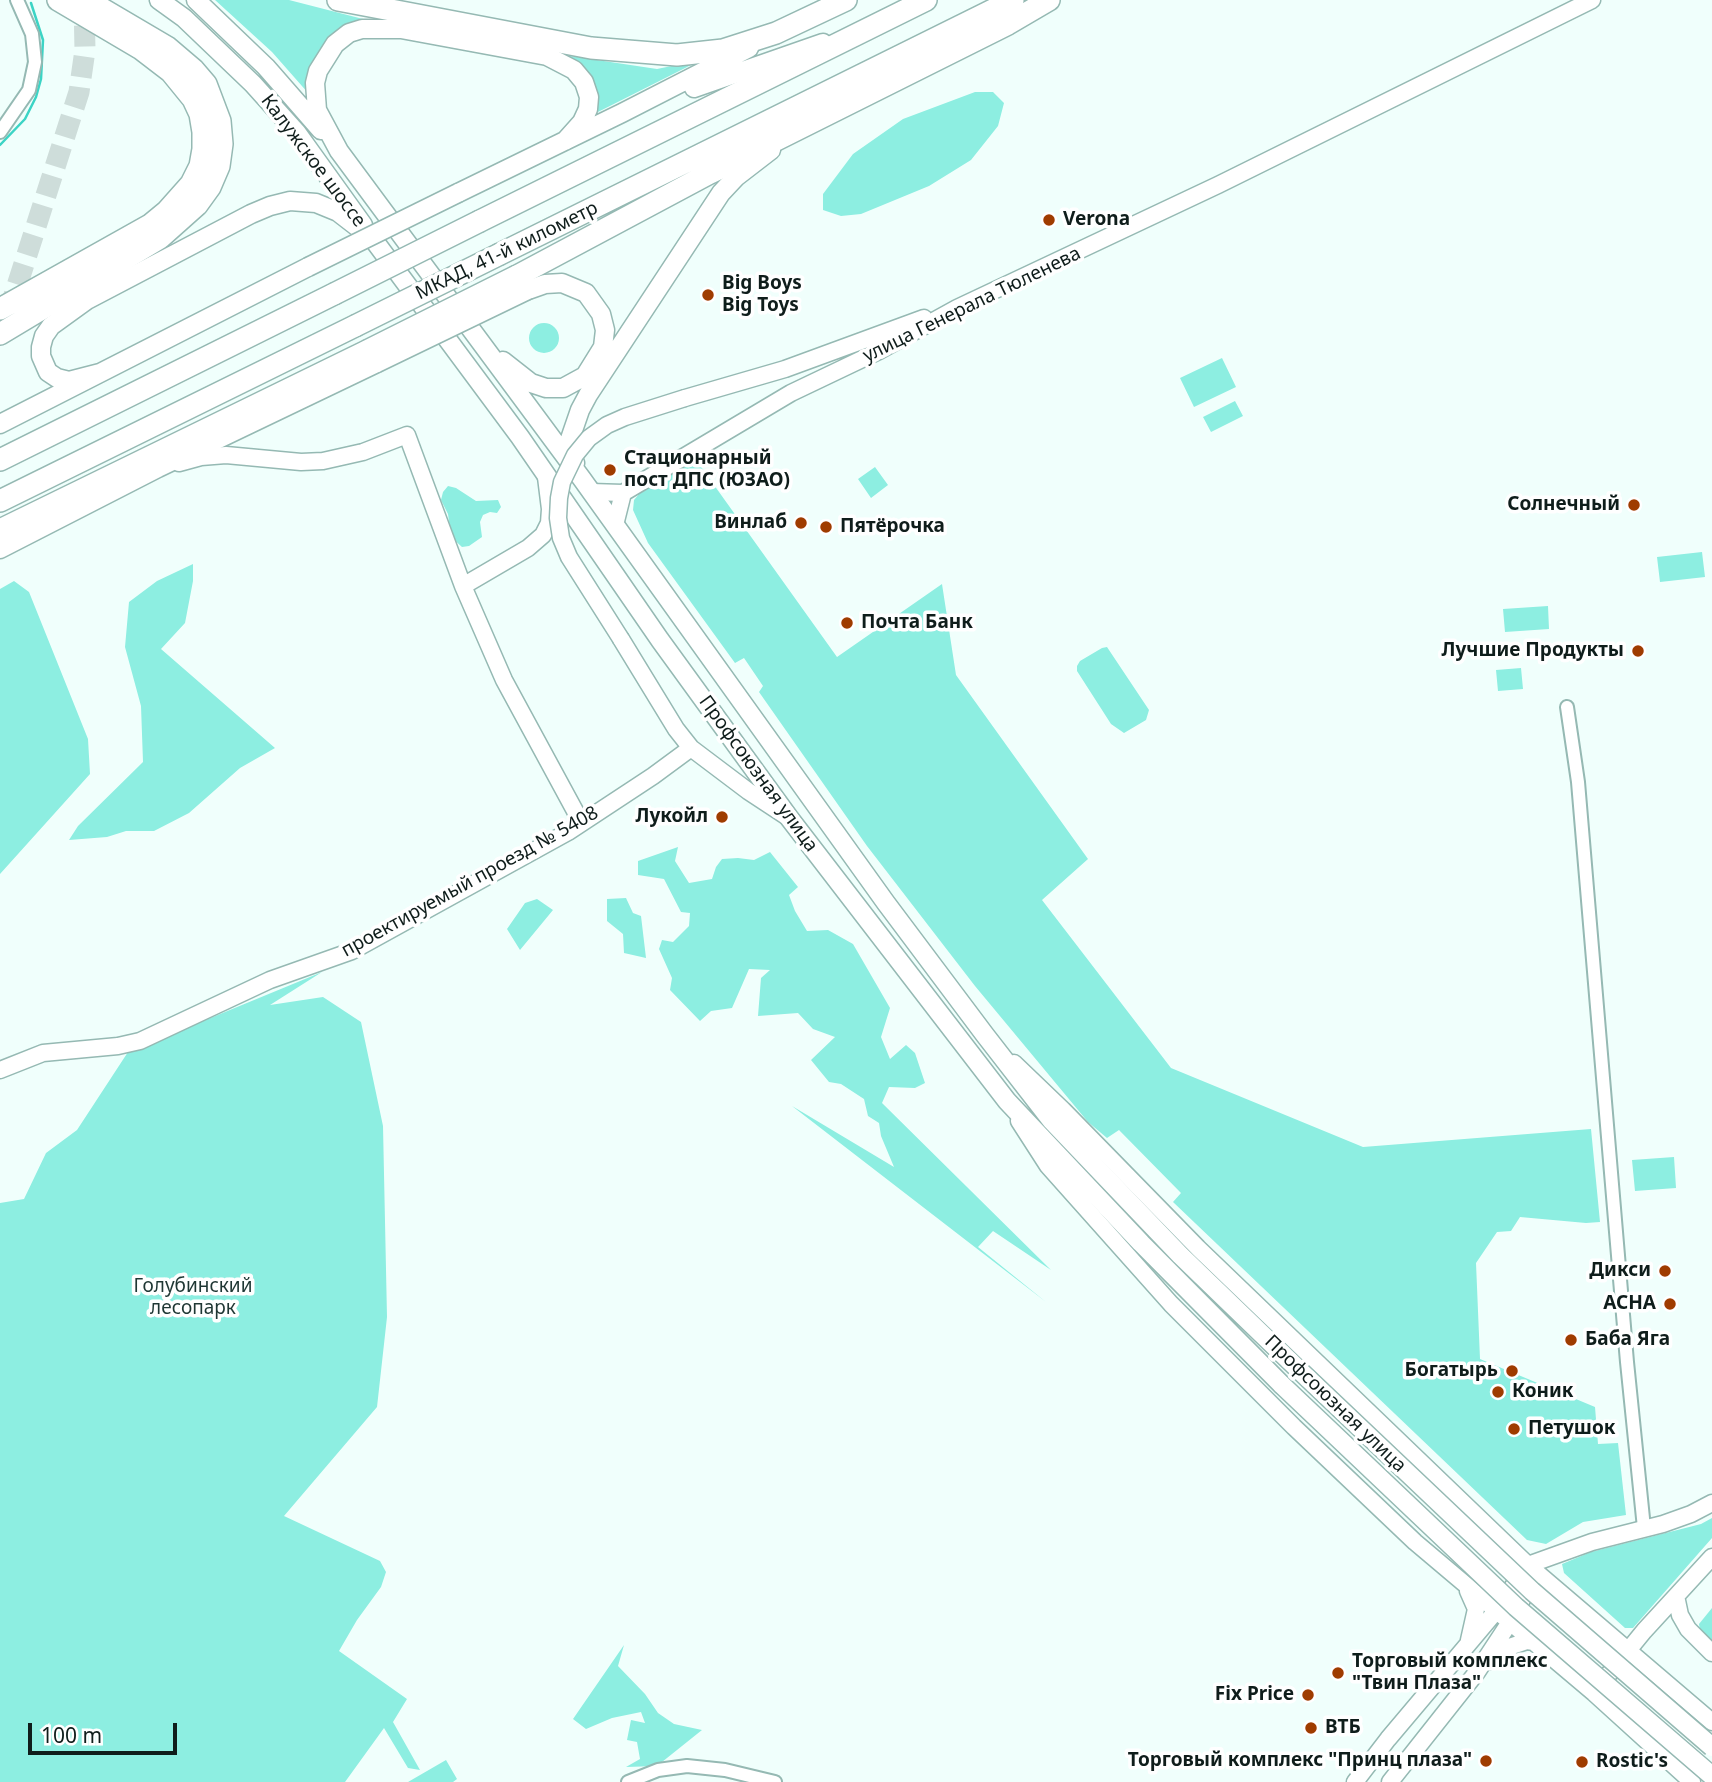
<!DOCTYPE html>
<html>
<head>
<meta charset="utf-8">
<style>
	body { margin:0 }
	#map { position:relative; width:1712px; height:1782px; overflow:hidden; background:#f0fffc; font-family:"Noto Sans",sans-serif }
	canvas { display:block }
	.scale { position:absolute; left:28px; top:1723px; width:149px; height:32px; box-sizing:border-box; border:4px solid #0f1d1b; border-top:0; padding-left:9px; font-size:21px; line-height:24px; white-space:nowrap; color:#0f1d1b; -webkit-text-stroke:5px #fff; paint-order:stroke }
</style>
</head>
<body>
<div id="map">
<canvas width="1712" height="1782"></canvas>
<div class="scale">100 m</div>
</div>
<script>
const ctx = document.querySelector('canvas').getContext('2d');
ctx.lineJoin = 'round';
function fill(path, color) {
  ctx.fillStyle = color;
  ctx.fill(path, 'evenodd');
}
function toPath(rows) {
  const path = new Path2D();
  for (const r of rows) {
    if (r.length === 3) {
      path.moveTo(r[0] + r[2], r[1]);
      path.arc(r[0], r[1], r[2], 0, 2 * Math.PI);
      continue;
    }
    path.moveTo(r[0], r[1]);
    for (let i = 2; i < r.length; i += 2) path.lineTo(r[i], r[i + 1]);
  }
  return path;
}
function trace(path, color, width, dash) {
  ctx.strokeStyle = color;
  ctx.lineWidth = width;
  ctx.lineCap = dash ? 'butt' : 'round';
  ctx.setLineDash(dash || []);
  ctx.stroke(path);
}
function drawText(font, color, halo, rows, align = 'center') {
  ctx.font = font + ' "Noto Sans",sans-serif';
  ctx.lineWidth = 7;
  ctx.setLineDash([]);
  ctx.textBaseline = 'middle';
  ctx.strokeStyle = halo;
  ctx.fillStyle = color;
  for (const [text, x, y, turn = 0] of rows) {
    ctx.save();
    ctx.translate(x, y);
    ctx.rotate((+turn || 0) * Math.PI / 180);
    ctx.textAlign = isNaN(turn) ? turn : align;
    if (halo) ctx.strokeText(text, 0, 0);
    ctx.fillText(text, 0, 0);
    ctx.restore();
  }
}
fill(toPath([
	[215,0,289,0,363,19,362,23,346,29,309,94,272,52],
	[557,54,657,69,701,60,594,114],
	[975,92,993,92,1004,103,998,126,971,160,929,186,861,214,841,216,823,210,823,194,853,154,903,119],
	[544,338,15],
	[1222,358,1236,387,1194,407,1180,378],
	[1235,401,1243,416,1211,432,1203,417],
	[699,464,837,657,942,584,956,675,1088,859,1042,900,1171,1068,1363,1147,1591,1129,1600,1222,1586,1223,1520,1217,1511,1231,1497,1232,1476,1263,1480,1359,1595,1407,1598,1444,1618,1443,1626,1515,1583,1522,1546,1544,1527,1540,1173,1202,1181,1193,1119,1130,1107,1138,1088,1122,975,986,867,846,759,692,763,686,744,658,735,663,648,543,633,510,634,500,639,494,688,465],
	[875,467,888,485,871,498,858,479],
	[448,486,456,488,476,501,498,500,501,507,497,513,490,512,483,515,480,522,482,537,469,546,462,547,451,537,448,514,441,500,443,492],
	[1702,552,1705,577,1660,582,1657,557],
	[193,564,193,581,185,623,161,649,275,748,240,768,189,813,154,831,126,831,107,837,69,840,78,826,143,762,141,706,125,647,129,602,157,581],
	[14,581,29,592,88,739,90,774,0,874,0,589],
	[1548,606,1549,629,1505,632,1503,609],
	[1107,647,1149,710,1146,720,1124,733,1111,724,1077,671,1077,666,1080,661,1102,648],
	[1521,668,1523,689,1498,691,1496,670],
	[678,847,675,861,689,883,712,879,716,867,722,859,738,858,754,860,770,852,798,887,789,895,795,911,807,931,828,930,853,944,890,1008,881,1037,890,1059,906,1045,915,1053,925,1083,915,1088,889,1087,882,1103,1051,1270,993,1231,978,1247,1046,1302,792,1106,894,1167,881,1136,879,1123,868,1116,864,1099,841,1084,829,1082,811,1060,835,1037,813,1029,798,1013,758,1016,761,978,770,970,749,969,732,1008,711,1011,700,1021,670,990,672,978,659,949,662,940,673,942,689,926,690,913,681,912,664,879,638,875,638,861],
	[626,898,633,913,641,916,646,958,624,953,623,934,607,921,607,899],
	[537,899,553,910,520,950,507,929,525,903],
	[322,972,270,1005,323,997,361,1022,383,1126,387,1317,377,1407,284,1516,380,1561,386,1572,381,1587,357,1620,339,1651,407,1699,393,1722,420,1770,408,1768,384,1728,345,1782,0,1782,0,1203,24,1199,46,1153,77,1130,128,1052],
	[1674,1157,1676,1188,1635,1191,1632,1160],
	[1712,1518,1712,1538,1633,1628,1625,1628,1564,1573,1562,1564,1591,1552,1701,1524],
	[1712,1608,1712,1641,1700,1630,1699,1624],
	[624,1645,618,1666,645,1694,658,1713,674,1724,702,1730,657,1766,626,1767,640,1759,637,1742,627,1740,631,1720,645,1723,641,1712,612,1718,586,1729,573,1719],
	[446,1760,457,1779,453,1782,408,1782]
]), '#8deee1');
trace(toPath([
	[0,145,25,119,36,97,41,79,43,40,31,3]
]), '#3cd4c5', 2.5);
trace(toPath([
	[8,314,79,92,85,50,84,1]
]), '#ceddda', 21, [21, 10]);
const street = toPath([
	[0,132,29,90,35,62,32,34,17,0],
	[1567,707,1578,782,1627,1362,1644,1528],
	[628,1782,658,1770,687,1766,725,1770,775,1782]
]);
const secondary = toPath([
	[685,398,785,369,924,318],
	[179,463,201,457,226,455,301,462,323,461,363,452,407,435,463,586,504,680,581,822],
	[591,492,623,493,791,393,879,351,957,308,1218,185,1592,0],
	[615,525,623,493],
	[463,586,528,548,543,535,549,523,550,509,546,477],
	[621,639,676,729,691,748,748,791,786,816],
	[1014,1063,1063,1110,1198,1248,1528,1565,1712,1722],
	[0,1070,43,1053,118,1046,140,1041,270,980,352,951,568,832,653,776,691,748],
	[1019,1121,1048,1166,1171,1304,1294,1427,1415,1542,1594,1693,1692,1782],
	[1528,1565,1592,1542,1663,1524,1691,1514,1712,1503],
	[1468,1591,1476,1609,1469,1640],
	[1676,1596,1680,1615,1688,1629,1712,1653],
	[1490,1661,1506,1648,1527,1641,1534,1642],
	[1595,1691,1644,1631,1712,1557],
	[1355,1782,1388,1739,1496,1611,1525,1569],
	[1390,1782,1477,1672,1510,1622,1524,1596,1529,1577]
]);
const primary = toPath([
	[159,0,184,18,253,84,297,133,363,225],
	[196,0,266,67,321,130],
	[694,88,823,43],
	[565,141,582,122,588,109,589,97,584,82,574,70,547,56,401,29,362,29,349,33,335,44,318,71,315,83,317,110,339,151,582,479,886,903,985,1035,1051,1120,1180,1255,1298,1369],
	[458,193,622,113,749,48],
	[503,361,531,383,546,388,563,388,585,376,603,347,605,330,601,314,586,293,562,283,545,284,528,290],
	[100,373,69,381,57,378,48,372,41,356,41,347,44,336,51,326,87,300,251,214,270,206,290,201,316,203,338,212,373,239,520,437,660,640,790,819,1007,1101,1141,1243,1282,1385],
	[0,424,308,267],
	[575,463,570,452,569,442,580,410,588,395,721,193,736,177,771,150],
	[0,549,158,468,377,363]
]);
const highway = toPath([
	[338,0,591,48,677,55,723,50,776,33,846,0],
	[480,221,926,0],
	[500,254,1013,0],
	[517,276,710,173,1008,24,1049,0],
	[0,309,150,225,167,211,191,184,200,166,203,149,203,132,200,114,193,99,171,72,141,49,58,0],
	[0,334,160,238,197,205,210,187,219,166,222,144,220,121,206,84,194,70,167,47,87,0],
	[0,460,334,294],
	[0,501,355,326],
	[0,530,367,351]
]);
trace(street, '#95b9b3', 16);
trace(secondary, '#95b9b3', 19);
trace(primary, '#95b9b3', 21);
trace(highway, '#95b9b3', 24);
trace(street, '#fff', 12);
trace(secondary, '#fff', 16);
trace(primary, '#fff', 18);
trace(highway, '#fff', 21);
const secondaryBridge = toPath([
	[621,639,569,557,561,538,558,518,559,498,562,482,575,455,589,438,607,425,625,417,685,398]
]);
const primaryBridge = toPath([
	[308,267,458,193],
	[377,363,528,290],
	[1298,1369,1532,1591,1712,1747],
	[1282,1385,1516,1607,1712,1776]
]);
const highwayBridge = toPath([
	[334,294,480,221],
	[355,326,500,254],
	[367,351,517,276]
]);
trace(secondaryBridge, '#95b9b3', 19, []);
trace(primaryBridge, '#95b9b3', 21, []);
trace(highwayBridge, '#95b9b3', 24, []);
trace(secondaryBridge, '#fff', 16);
trace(primaryBridge, '#fff', 18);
trace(highwayBridge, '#fff', 21);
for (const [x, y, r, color] of [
	[1049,220,7,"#9f3c00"],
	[708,295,7,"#9f3c00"],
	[610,470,7,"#9f3c00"],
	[1634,505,7,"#9f3c00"],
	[801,523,7,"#9f3c00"],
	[826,527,7,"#9f3c00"],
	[847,623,7,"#9f3c00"],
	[1638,651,7,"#9f3c00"],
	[722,817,7,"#9f3c00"],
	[1665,1271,7,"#9f3c00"],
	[1670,1304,7,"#9f3c00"],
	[1571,1340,7,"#9f3c00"],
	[1512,1371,7,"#9f3c00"],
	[1498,1392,7,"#9f3c00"],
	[1514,1429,7,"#9f3c00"],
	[1338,1673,7,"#9f3c00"],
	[1308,1695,7,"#9f3c00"],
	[1311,1728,7,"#9f3c00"],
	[1486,1761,7,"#9f3c00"],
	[1582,1762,7,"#9f3c00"]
]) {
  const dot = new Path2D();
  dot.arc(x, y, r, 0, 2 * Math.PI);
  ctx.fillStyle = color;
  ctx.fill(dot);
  trace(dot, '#fff', 2.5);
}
drawText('19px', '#0f1d1b', '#fff', [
	["Калужское шоссе",313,161,53],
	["МКАД, 41-й километр",507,251,-26],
	["улица Генерала Тюленева",972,305,-26],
	["Профсоюзная улица",758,774,54],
	["проектируемый проезд № 5408",470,882,-29],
	["Профсоюзная улица",1335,1404,44]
]);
drawText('bold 19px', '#0f1d1b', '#fff', [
	["Verona",1063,220],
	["Big Boys",722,284],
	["Big Toys",722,306],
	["Стационарный",624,459],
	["пост ДПС (ЮЗАО)",624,481],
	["Солнечный",1620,505,"right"],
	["Винлаб",787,523,"right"],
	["Пятёрочка",840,527],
	["Почта Банк",861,623],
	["Лучшие Продукты",1624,651,"right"],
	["Лукойл",708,817,"right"],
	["Дикси",1651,1271,"right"],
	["АСНА",1656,1304,"right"],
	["Баба Яга",1585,1340],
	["Богатырь",1498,1371,"right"],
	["Коник",1512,1392],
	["Петушок",1528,1429],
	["Торговый комплекс",1352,1662],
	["\"Твин Плаза\"",1352,1684],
	["Fix Price",1294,1695,"right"],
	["ВТБ",1325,1728],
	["Торговый комплекс \"Принц плаза\"",1472,1761,"right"],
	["Rostic's",1596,1762]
], 'left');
drawText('19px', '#1f3734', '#fff', [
	["Голубинский",193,1287],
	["лесопарк",193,1309]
]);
</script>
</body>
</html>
